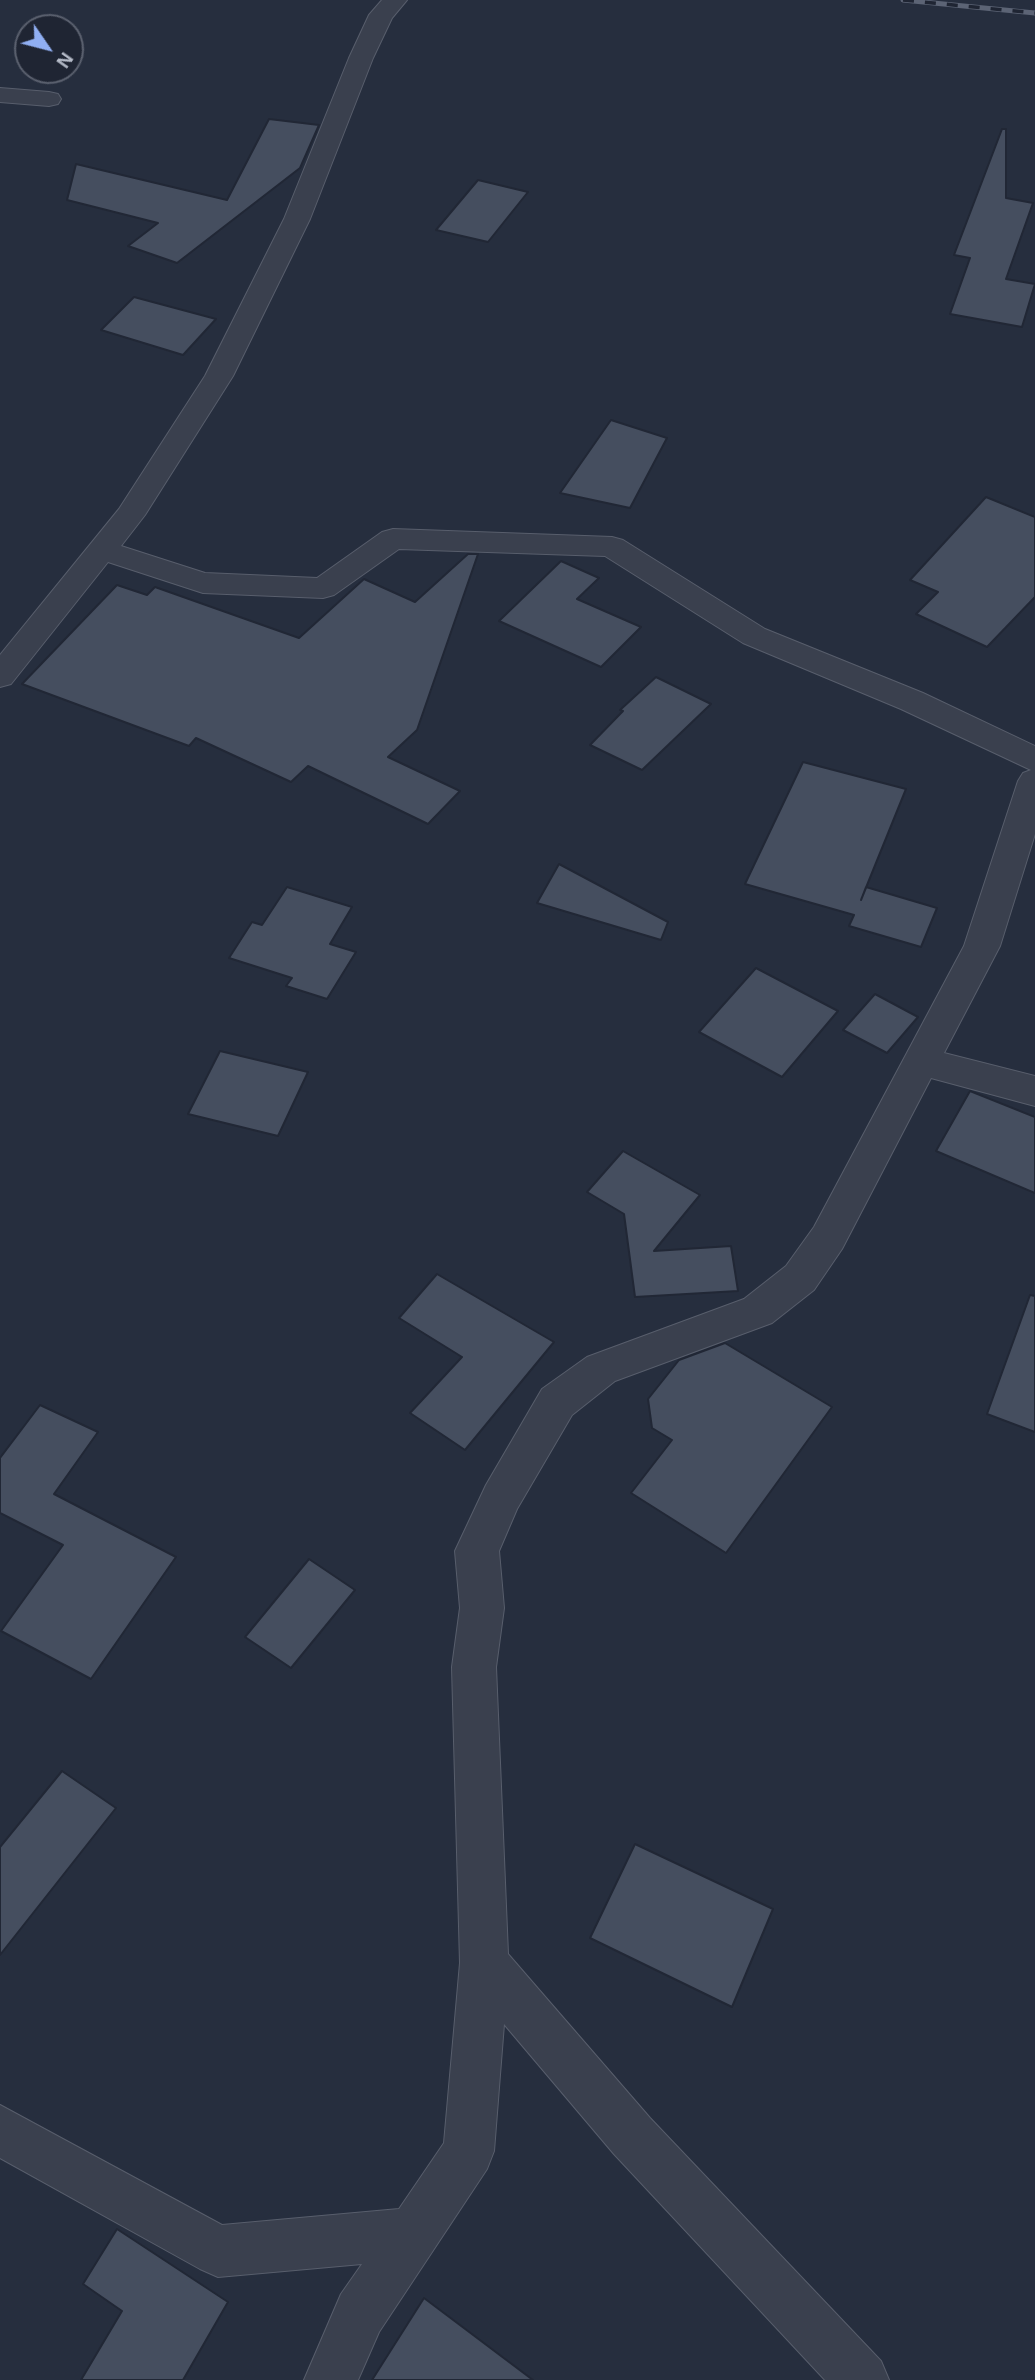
<!DOCTYPE html>
<html>
<head>
<meta charset="utf-8">
<style>
	body { margin:0 }
	#map { position:relative; width:1035px; height:2380px; overflow:hidden; background:#262e3e; font-family:Helvetica,sans-serif }
	canvas { display:block }
	.north { position:absolute; left:14px; top:14px; width:70px; height:70px; box-sizing:border-box; background:#1f2533; border:2px solid #5b616f; border-radius:50%; rotate:125deg; font-size:19px; font-weight:700; line-height:28px; text-align:center; color:#b6bcc9 }
	.north::after { content:''; display:block; margin:auto; width:24px; height:32px; background:#90aff3; clip-path:polygon(50% 0,100% 100%,50% 72%,0 100%) }
</style>
</head>
<body>
<div id="map">
<canvas width="1035" height="2380"></canvas>
<div class="north">N</div>
</div>
<script>
const ctx = document.querySelector('canvas').getContext('2d');
ctx.lineJoin = 'round';
function fill(path, color) {
  ctx.fillStyle = color;
  ctx.fill(path, 'evenodd');
}
function toPath(rows) {
  const path = new Path2D();
  for (const r of rows) {
    path.moveTo(r[0], r[1]);
    for (let i = 2; i < r.length; i += 2) path.lineTo(r[i], r[i + 1]);
  }
  return path;
}
function trace(path, color, width, dash) {
  ctx.strokeStyle = color;
  ctx.lineWidth = width;
  ctx.lineCap = dash ? 'butt' : 'round';
  ctx.setLineDash(dash || []);
  ctx.stroke(path);
}
const building = toPath([
	[269,119,319,125,300,168,177,263,128,246,158,223,67,200,76,164,227,200,269,119],
	[1002,129,1006,129,1006,198,1033,203,1006,279,1035,284,1022,327,950,314,970,258,954,255,1002,129],
	[478,180,528,192,488,242,436,230,478,180],
	[134,297,216,319,183,355,101,330,134,297],
	[611,420,667,438,630,508,560,493,611,420],
	[986,497,1035,517,1035,597,987,647,916,614,938,592,910,580,986,497],
	[468,554,478,554,417,730,388,757,460,791,428,824,308,766,291,782,196,738,189,746,22,684,117,585,147,595,155,587,299,638,364,579,415,602,468,554],
	[561,561,599,578,577,599,641,627,601,667,499,621,561,561],
	[656,677,711,704,642,770,590,745,623,711,620,710,656,677],
	[803,762,906,789,861,900,866,887,937,908,921,947,849,926,854,915,745,884,803,762],
	[559,864,668,922,661,940,537,903,559,864],
	[287,887,352,907,330,944,356,952,327,999,286,986,292,978,229,958,252,922,262,925,287,887],
	[756,968,838,1011,782,1077,699,1032,756,968],
	[875,994,918,1017,887,1053,843,1030,875,994],
	[220,1051,308,1072,278,1136,188,1114,220,1051],
	[970,1091,1035,1117,1035,1193,936,1151,970,1091],
	[623,1151,700,1195,654,1251,731,1246,738,1291,635,1297,624,1214,587,1192,623,1151],
	[437,1274,554,1342,465,1450,410,1413,462,1357,399,1318,437,1274],
	[1030,1295,1035,1296,1035,1432,987,1414,1030,1295],
	[725,1343,832,1407,726,1553,631,1493,672,1440,652,1428,648,1399,679,1360,725,1343],
	[40,1405,98,1432,54,1494,176,1557,91,1679,1,1631,63,1545,0,1513,0,1458,40,1405],
	[309,1559,355,1590,291,1668,245,1637,309,1559],
	[62,1771,116,1808,0,1955,0,1847,62,1771],
	[635,1844,773,1909,732,2007,590,1938,635,1844],
	[117,2229,228,2302,183,2380,81,2380,122,2311,83,2284,117,2229],
	[424,2298,533,2380,372,2380,424,2298]
]);
fill(building, '#454e5f');
trace(building, '#212735', 2);
const minor = toPath([
	[382,0,407,0,392,18,373,58,310,219,233,376,145,515,121,546,205,573,317,578,382,532,393,529,612,537,623,540,765,629,923,693,1035,746,1035,834,1000,946,944,1053,1035,1076,1035,1106,931,1078,842,1249,814,1290,772,1323,615,1381,572,1415,517,1509,499,1551,504,1608,496,1667,508,1954,650,2118,881,2361,889,2380,825,2380,614,2154,504,2024,494,2151,487,2169,379,2332,358,2380,304,2380,341,2294,362,2264,218,2277,200,2269,0,2158,0,2105,222,2225,399,2209,444,2143,460,1963,452,1667,460,1608,455,1551,486,1485,542,1389,587,1357,744,1299,786,1266,814,1227,964,946,1018,781,1023,773,1031,770,901,709,743,643,605,556,399,549,334,595,323,598,203,593,108,562,11,684,0,687,0,655,119,509,205,376,284,219,349,58,369,15,382,0],
	[0,88,49,92,58,94,61,99,58,104,49,106,0,102,0,88]
]);
trace(minor, '#585e6c', 2);
fill(minor, '#3a404e');
const rail = toPath([
	[903,0,1035,13]
]);
trace(rail, '#5c6475', 5);
trace(rail, '#1f2533', 3.5, [11]);
</script>
</body>
</html>
